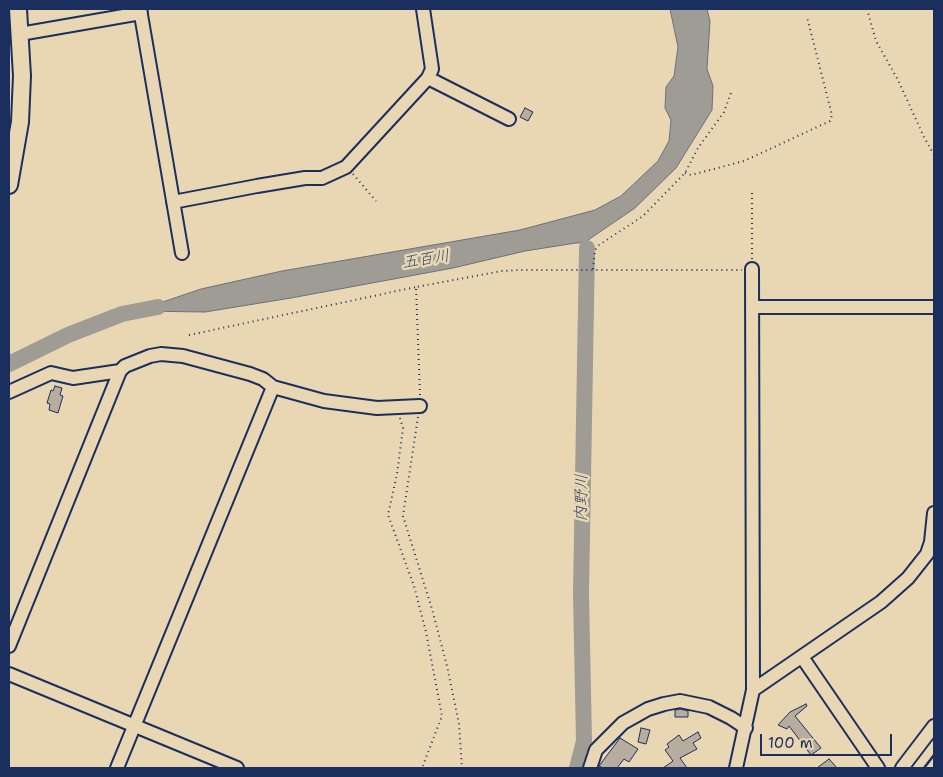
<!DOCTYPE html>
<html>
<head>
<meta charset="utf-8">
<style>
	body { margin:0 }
	#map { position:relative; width:943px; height:777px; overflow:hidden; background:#e9d7b4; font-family:"Shantell Sans",sans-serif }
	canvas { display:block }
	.frame { position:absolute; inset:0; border:10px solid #1b2f5e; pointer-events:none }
	.scale { position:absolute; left:760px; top:734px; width:132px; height:22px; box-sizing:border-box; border:2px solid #1b2f5e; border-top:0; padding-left:6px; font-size:15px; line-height:18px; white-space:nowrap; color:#1b2f5e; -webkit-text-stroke:4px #e9d7b4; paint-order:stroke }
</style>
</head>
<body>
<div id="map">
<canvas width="943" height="777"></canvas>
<div class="frame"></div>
<div class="scale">100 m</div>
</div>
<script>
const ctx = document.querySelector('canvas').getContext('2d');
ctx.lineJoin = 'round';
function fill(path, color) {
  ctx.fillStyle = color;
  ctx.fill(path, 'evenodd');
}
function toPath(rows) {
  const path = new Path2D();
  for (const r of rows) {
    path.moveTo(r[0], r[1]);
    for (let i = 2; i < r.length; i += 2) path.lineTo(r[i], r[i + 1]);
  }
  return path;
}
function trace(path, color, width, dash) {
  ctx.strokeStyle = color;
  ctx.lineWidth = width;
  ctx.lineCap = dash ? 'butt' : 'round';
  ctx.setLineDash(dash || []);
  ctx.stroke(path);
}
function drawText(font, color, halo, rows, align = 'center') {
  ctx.font = font + ' "Shantell Sans","Klee One",sans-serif';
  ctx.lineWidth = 5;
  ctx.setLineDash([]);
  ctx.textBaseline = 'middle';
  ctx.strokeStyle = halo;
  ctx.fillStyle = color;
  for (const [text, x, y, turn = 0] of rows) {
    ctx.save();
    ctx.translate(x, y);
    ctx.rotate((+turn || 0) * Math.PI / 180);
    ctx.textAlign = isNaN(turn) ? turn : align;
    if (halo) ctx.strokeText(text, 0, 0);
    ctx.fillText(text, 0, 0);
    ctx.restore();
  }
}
const water = toPath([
	[670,9,707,9,710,21,707,69,713,86,712,110,676,168,635,208,588,240,587,269,585,269,583,243,576,243,525,251,453,268,291,298,205,312,136,311,201,289,282,271,520,230,595,210,621,196,658,161,669,141,671,120,665,108,666,87,674,76,678,47,670,9]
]);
fill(water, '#9f9c95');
trace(water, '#6a707f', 1);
trace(toPath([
	[9,364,68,335,122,314,158,307],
	[577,768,584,741,581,593,587,248]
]), '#9f9c95', 16);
const building = toPath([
	[525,108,533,112,528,121,520,117,525,108],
	[55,386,62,388,60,395,63,396,58,413,49,410,50,404,47,403,51,390,53,391,55,386],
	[806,704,807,706,795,716,821,748,811,755,789,726,787,729,778,725,790,712,806,704],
	[680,709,688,711,688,717,675,717,675,710,680,709],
	[641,728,650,730,646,744,638,742,641,728],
	[698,732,701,738,693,743,697,749,680,758,687,768,663,768,673,761,665,750,669,747,667,744,679,735,683,741,698,732],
	[620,738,638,749,629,762,624,759,617,768,603,768,599,766,620,738],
	[829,759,837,768,817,768,829,759]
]);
fill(building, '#b6ad9f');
trace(building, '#1b2f5e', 1);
const minor = toPath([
	[140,9,182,253],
	[20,34,141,13],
	[428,78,509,119],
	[173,202,257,186,305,178,322,178,346,167,428,78,432,69,423,9],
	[753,307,934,307],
	[9,392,51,373,73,378,120,371],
	[9,646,120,371,125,366,150,356,161,354,183,356,250,374,263,379,273,387,324,401,377,408,420,406],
	[802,657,878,768],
	[9,674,237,768],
	[753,690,881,602,908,578,927,554,931,542,934,513],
	[117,768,273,387],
	[590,768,596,750,623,723,648,709,664,704,680,701,709,707,731,718,746,728],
	[736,768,753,690,752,269],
	[902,768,934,726]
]);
const major = toPath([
	[9,185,20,122,22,76,18,9]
]);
trace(minor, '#1b2f5e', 16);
trace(major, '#1b2f5e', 20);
trace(toPath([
	[867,9,876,41,898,80,924,137,934,155],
	[685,173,691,175,744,161,830,121,832,115,807,17],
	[353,174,376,201],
	[752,259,752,192],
	[593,269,595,250,599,245,643,216,685,173,698,148,724,112,732,90],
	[189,335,416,287],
	[420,395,416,287,502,271,519,270,742,270],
	[418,417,403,516,432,609,447,666,459,724,462,768],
	[400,418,403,428,397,474,388,515,414,586,426,632,442,716,422,768]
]), '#1b2f5e', 2, [1, 4]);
trace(minor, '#e9d7b4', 12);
trace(major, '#e9d7b4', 16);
trace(toPath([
	[924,768,934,755]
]), '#1b2f5e', 2.5);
drawText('italic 16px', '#354569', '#e9d7b4', [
	["五百川",426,260,-9],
	["内野川",582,498,-89]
]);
</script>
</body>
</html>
